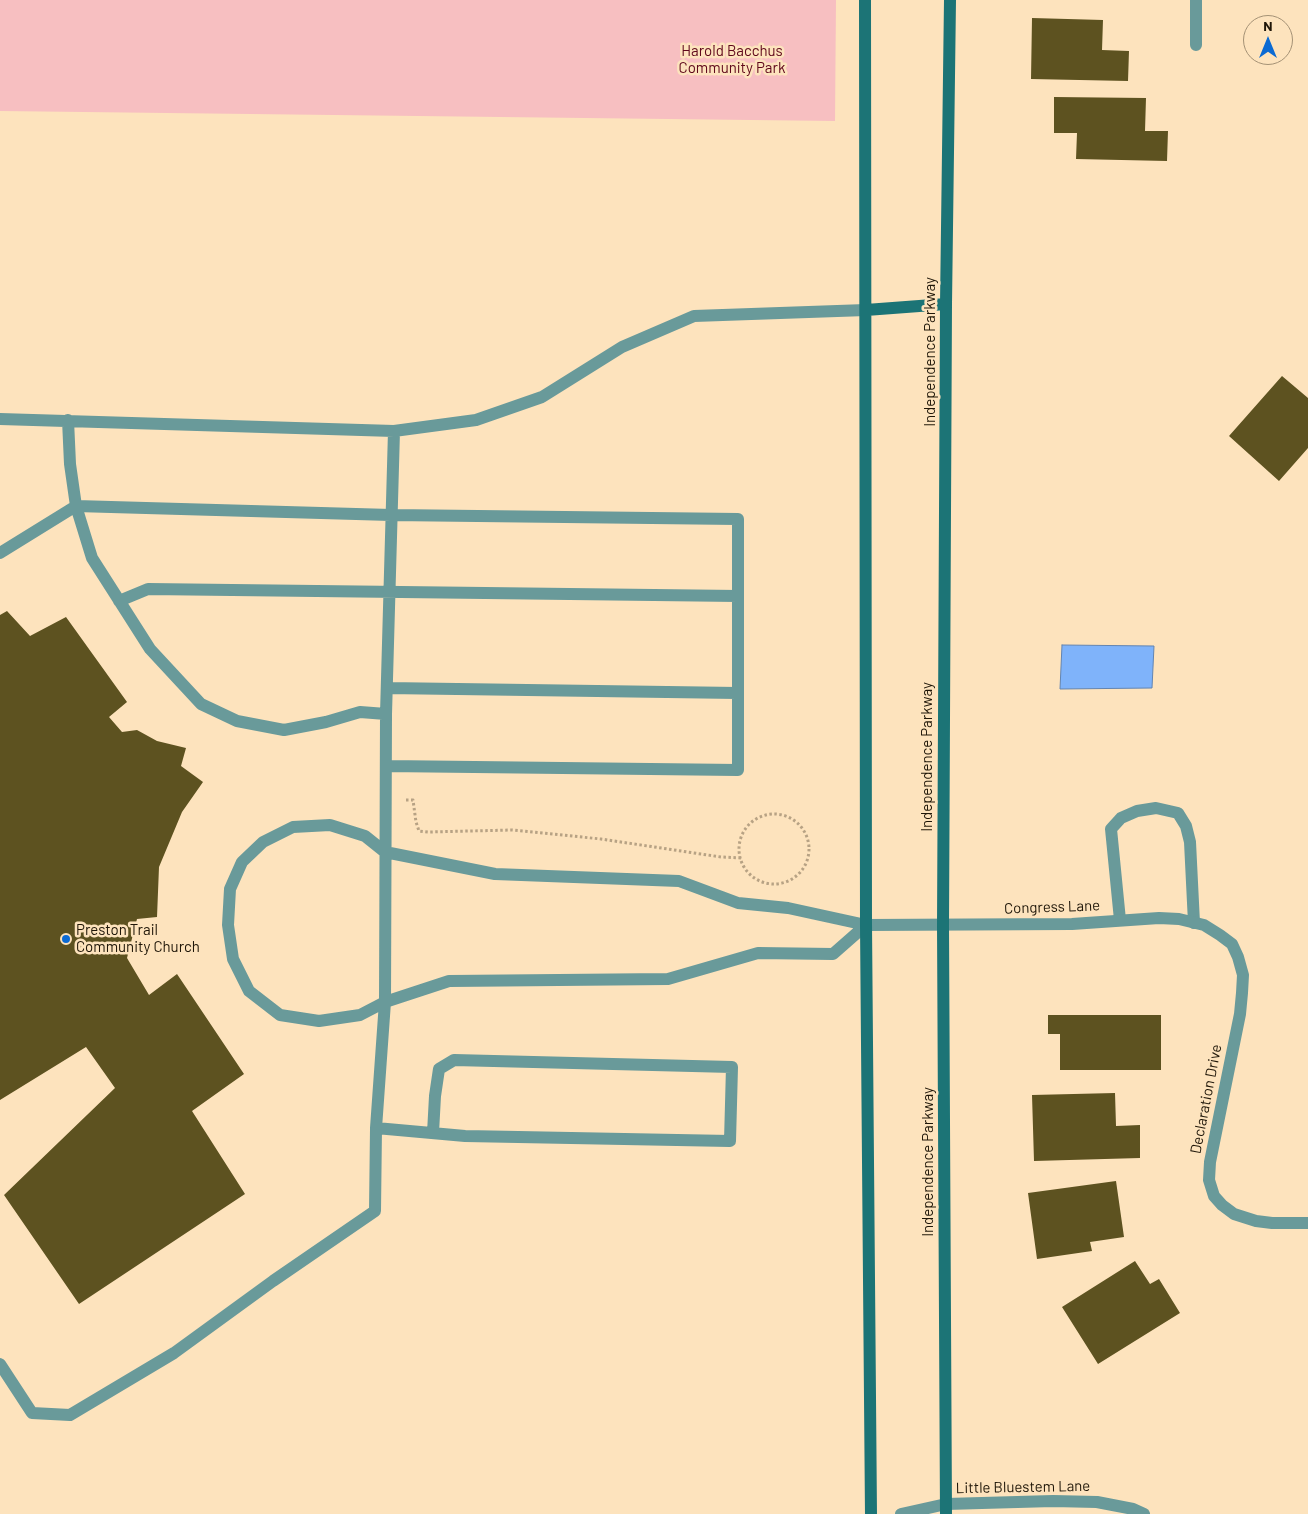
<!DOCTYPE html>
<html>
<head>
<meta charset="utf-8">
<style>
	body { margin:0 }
	#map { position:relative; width:1308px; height:1514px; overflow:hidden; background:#fde3bd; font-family:Barlow,sans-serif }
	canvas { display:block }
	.north { position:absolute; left:1243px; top:15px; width:50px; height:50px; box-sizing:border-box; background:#fde3bd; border:1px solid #a49175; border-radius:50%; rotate:0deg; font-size:14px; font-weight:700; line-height:20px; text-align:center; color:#1f1608 }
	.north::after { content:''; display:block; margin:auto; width:18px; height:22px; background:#0b6ad3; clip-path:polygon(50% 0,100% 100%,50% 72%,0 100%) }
</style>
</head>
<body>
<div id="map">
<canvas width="1308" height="1514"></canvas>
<div class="north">N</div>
</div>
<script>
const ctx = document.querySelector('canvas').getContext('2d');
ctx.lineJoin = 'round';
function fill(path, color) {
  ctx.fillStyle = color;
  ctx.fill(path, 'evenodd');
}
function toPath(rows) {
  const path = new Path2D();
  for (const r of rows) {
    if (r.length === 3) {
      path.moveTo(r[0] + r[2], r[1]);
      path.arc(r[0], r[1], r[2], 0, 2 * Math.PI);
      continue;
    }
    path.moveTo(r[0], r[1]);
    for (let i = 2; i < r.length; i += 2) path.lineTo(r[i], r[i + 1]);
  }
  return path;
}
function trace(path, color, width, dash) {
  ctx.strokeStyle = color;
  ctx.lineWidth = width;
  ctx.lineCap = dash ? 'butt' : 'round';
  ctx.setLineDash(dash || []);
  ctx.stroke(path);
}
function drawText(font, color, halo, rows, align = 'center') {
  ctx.font = font + ' Barlow,sans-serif';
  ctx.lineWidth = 5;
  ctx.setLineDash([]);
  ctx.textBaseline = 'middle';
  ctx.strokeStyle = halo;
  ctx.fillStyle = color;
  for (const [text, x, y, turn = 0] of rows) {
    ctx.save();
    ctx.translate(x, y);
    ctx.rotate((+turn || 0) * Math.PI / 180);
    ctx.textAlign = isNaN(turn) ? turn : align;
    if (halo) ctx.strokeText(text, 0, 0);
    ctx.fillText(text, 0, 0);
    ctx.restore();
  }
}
fill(toPath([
	[0,0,836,0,835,121,0,111]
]), '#f7bfc1');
const water = toPath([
	[1062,645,1154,646,1152,688,1060,689,1062,645]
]);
fill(water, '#7fb3fa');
trace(water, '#6284b1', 1);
fill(toPath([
	[1032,18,1103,20,1102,50,1129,51,1128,81,1031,79],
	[1054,97,1146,98,1145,131,1168,131,1167,161,1076,159,1077,133,1054,133],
	[1282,376,1308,398,1308,448,1279,481,1229,436],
	[7,611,30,636,66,617,127,702,109,717,122,732,137,730,157,741,186,748,181,766,203,782,182,812,159,867,157,917,137,919,127,958,149,995,177,974,244,1074,192,1111,245,1194,79,1304,4,1195,115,1088,86,1047,0,1100,0,615],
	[1048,1015,1161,1015,1161,1070,1060,1070,1060,1034,1048,1034],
	[1115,1093,1116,1126,1140,1125,1140,1158,1034,1161,1032,1095],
	[1116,1181,1124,1237,1090,1242,1092,1251,1037,1259,1028,1193],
	[1135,1261,1150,1284,1159,1279,1180,1313,1098,1364,1062,1307]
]), '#5d5220');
trace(toPath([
	[406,800,413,800,416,822,419,831,428,832,512,830,601,839,721,857,741,858],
	[774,849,35]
]), '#b7a284', 3, [2.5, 2.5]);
trace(toPath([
	[0,419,394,431,476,420,542,397,622,347,694,316,866,310],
	[68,420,70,464,76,506,92,558,150,649,201,704,237,721,284,730,326,722,360,712,386,714],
	[0,553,76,506,391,515,738,519,738,770,386,766],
	[119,601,148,589,738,596],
	[387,688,737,693],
	[330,825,365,836,385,852,495,874,679,881,738,903,788,908,866,925,833,954,758,953,668,979,449,981,385,1002,360,1015,319,1021,280,1015,249,991,233,959,228,925,230,889,242,862,263,842,293,827,330,825],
	[1120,920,1111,829,1121,818,1137,811,1156,808,1178,813,1186,826,1190,842,1194,923],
	[376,1128,465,1136,730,1141,732,1067,454,1060,439,1069,435,1096,433,1133],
	[0,1364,32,1413,70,1415,174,1353,273,1281,375,1211,376,1128,385,1002,386,714,394,431]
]), '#699a9a', 12);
trace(toPath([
	[1196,45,1196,0],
	[866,925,1072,924,1159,918,1179,919,1204,925,1220,935,1232,944,1238,957,1243,975,1242,993,1240,1014,1210,1162,1209,1180,1214,1196,1222,1205,1234,1214,1256,1221,1272,1223,1308,1223],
	[901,1514,946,1504,1053,1501,1097,1502,1133,1509,1144,1514]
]), '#699a9a', 12);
trace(toPath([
	[865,0,866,925,871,1514],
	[866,310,946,304],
	[946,1514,943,925,946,304,950,0]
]), '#1c7476', 12);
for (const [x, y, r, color] of [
	[66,939,5,"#0b6ad3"]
]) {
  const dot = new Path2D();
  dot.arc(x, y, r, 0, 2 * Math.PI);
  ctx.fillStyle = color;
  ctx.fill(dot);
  trace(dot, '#fde3bd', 2);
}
drawText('15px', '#5f071b', '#fde3bd', [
	["Harold Bacchus",732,51],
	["Community Park",732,68]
]);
drawText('15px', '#1f1608', '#fde3bd', [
	["Independence Parkway",930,352,-90],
	["Independence Parkway",927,757,-90],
	["Congress Lane",1052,907,-2],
	["Declaration Drive",1206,1099,-79],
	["Independence Parkway",928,1162,-90],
	["Little Bluestem Lane",1023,1487,-1]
]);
drawText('15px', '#1f1608', '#fde3bd', [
	["Preston Trail",76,930],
	["Community Church",76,947]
], 'left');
</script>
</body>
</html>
